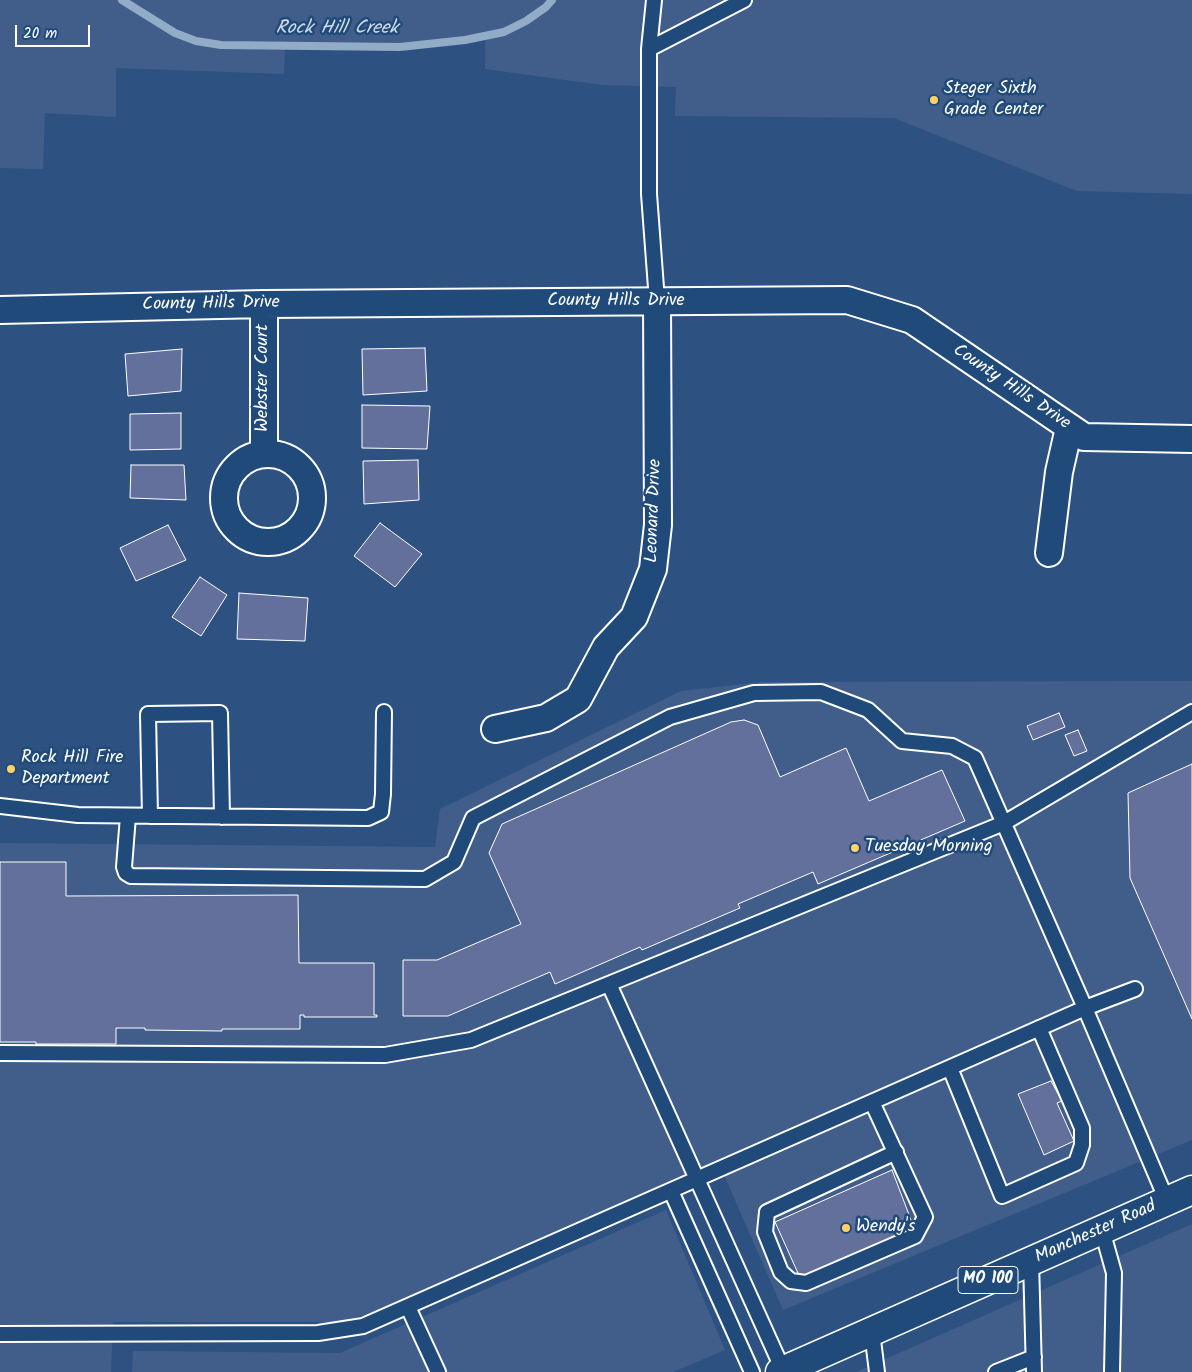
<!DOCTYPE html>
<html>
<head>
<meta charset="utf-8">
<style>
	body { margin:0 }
	#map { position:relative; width:1192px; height:1372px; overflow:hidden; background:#2d5281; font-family:Kalam,sans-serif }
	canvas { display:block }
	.scale { position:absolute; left:15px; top:25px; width:75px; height:22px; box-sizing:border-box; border:2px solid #fff; border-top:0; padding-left:6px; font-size:15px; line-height:18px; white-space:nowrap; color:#fff; -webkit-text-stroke:4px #1f4a7a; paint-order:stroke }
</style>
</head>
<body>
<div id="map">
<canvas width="1192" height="1372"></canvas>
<div class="scale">20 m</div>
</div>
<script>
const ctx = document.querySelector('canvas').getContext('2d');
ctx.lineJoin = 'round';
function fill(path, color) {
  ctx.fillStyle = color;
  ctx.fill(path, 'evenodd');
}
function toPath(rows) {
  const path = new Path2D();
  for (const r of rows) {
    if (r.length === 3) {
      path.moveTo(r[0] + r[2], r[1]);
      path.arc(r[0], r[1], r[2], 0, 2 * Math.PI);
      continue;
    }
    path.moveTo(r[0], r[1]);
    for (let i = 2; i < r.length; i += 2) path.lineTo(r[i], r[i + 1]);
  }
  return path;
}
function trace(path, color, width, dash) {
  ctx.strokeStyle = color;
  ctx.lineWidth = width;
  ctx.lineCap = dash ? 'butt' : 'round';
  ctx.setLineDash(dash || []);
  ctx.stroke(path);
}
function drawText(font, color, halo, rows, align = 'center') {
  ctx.font = font + ' Kalam,sans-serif';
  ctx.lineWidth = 5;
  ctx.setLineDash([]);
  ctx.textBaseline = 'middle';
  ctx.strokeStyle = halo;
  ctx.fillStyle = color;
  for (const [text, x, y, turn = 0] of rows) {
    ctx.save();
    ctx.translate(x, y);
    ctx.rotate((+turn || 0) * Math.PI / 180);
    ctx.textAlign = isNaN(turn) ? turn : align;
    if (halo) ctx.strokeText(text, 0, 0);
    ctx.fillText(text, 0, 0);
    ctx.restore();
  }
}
fill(toPath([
	[0,0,1192,0,1192,194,1077,191,894,118,675,116,676,87,602,85,485,69,485,37,370,46,285,42,284,74,116,68,116,117,45,113,43,169,0,168],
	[1192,681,1192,1140,783,1310,718,1161,382,1311,336,1322,113,1322,111,1372,0,1372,0,843,435,847,440,809,681,691,761,682],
	[666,1210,725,1350,673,1372,132,1372,133,1351,340,1353],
	[1192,1224,1192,1372,856,1372]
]), '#415e8b');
trace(toPath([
	[122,0,175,33,196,41,221,45,400,47,465,40,504,32,526,21,546,7,552,0]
]), '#92acc8', 8);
const building = toPath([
	[425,348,427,391,363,395,362,349,425,348],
	[182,349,181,391,128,396,125,354,182,349],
	[362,405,430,406,427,449,362,448,362,405],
	[181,413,181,449,130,450,130,414,181,413],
	[418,460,419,500,364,504,363,461,418,460],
	[131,465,184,465,186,500,130,498,131,465],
	[380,523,422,554,395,587,354,556,380,523],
	[168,525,186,560,136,581,120,548,168,525],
	[200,577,227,595,201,636,172,617,200,577],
	[239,593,308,598,305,641,237,639,239,593],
	[1059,713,1065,727,1033,740,1027,726,1059,713],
	[744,720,758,725,780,777,846,748,869,801,942,770,965,821,818,884,813,872,738,904,740,908,642,950,640,947,555,984,550,972,448,1016,403,1016,403,960,437,960,521,924,489,853,502,824,731,722,744,720],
	[1078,730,1087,751,1074,756,1065,735,1078,730],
	[1192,764,1192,1019,1130,878,1128,793,1192,764],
	[0,862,66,862,66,896,298,895,299,963,374,963,374,1015,377,1015,377,1017,304,1017,304,1015,300,1015,300,1029,222,1029,222,1031,145,1030,145,1028,116,1028,116,1044,36,1044,36,1042,0,1042,0,862],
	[1051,1081,1062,1101,1057,1103,1074,1141,1044,1155,1018,1094,1051,1081],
	[892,1170,916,1233,802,1282,775,1222,892,1170]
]);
fill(building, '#63709c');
trace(building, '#fff', 1);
const service = toPath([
	[654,0,649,49,649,194,657,301],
	[649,49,744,0],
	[0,806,78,815,368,818,381,812,383,794,384,712],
	[128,816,124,867,126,873,131,876,425,879,454,862,473,818,670,717,754,693,821,692,868,710,902,741,952,746,975,758,1085,1008,1167,1201],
	[150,816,148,714,220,713,222,817],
	[609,984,783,1370],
	[0,1053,385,1055,471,1040,1004,823,1192,712],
	[950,1068,1002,1196,1076,1163,1082,1145,1082,1128,1039,1028],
	[872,1102,925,1217,915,1236,806,1283,791,1281,781,1272,765,1232,767,1212,896,1152],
	[671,1191,752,1372],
	[1102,1230,1114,1273,1112,1372],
	[1031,1261,1034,1372],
	[408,1307,438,1372],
	[872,1332,877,1372],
	[0,1334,318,1333,363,1326,1085,1008,1135,989],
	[996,1372,1034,1357]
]);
const minor = toPath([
	[0,310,264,304,847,300,912,320,1084,437,1192,439],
	[264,453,264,304],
	[268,498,44],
	[1049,553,1059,472,1069,428],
	[495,729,546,718,578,699,606,647,634,617,653,569,658,525,657,301]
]);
const primary = toPath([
	[780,1372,1192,1190]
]);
trace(service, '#fff', 18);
trace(minor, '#fff', 30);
trace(primary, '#fff', 31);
trace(service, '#1f4a7a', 14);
trace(minor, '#1f4a7a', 26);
trace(primary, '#1f4a7a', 28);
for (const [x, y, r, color] of [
	[934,100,5,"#ffd166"],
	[11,769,5,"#ffd166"],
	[855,848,5,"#ffd166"],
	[846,1228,5,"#ffd166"]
]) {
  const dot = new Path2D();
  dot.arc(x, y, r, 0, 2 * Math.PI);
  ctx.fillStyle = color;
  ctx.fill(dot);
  trace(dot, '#1f4a7a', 2);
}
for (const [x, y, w] of [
	[988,1280,60]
]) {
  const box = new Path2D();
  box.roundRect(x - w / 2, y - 13.5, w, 27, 4);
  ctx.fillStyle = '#1f4a7a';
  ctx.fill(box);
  trace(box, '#fff', 1);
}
drawText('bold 16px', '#fff', null, [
	["MO 100",988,1280]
]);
drawText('18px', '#fff', '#1f4a7a', [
	["Steger Sixth",944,90],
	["Grade Center",944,111],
	["Rock Hill Fire",21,759],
	["Department",21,780],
	["Tuesday Morning",865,848],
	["Wendy's",856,1228]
], 'left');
drawText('18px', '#fff', '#1f4a7a', [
	["County Hills Drive",616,302],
	["County Hills Drive",211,305,-1],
	["Webster Court",264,378,-90],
	["County Hills Drive",1011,388,34],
	["Leonard Drive",655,511,-88],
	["Manchester Road",1096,1233,-24]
]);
drawText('italic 19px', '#d2dce8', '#1f4a7a', [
	["Rock Hill Creek",337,30]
]);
</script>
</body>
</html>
